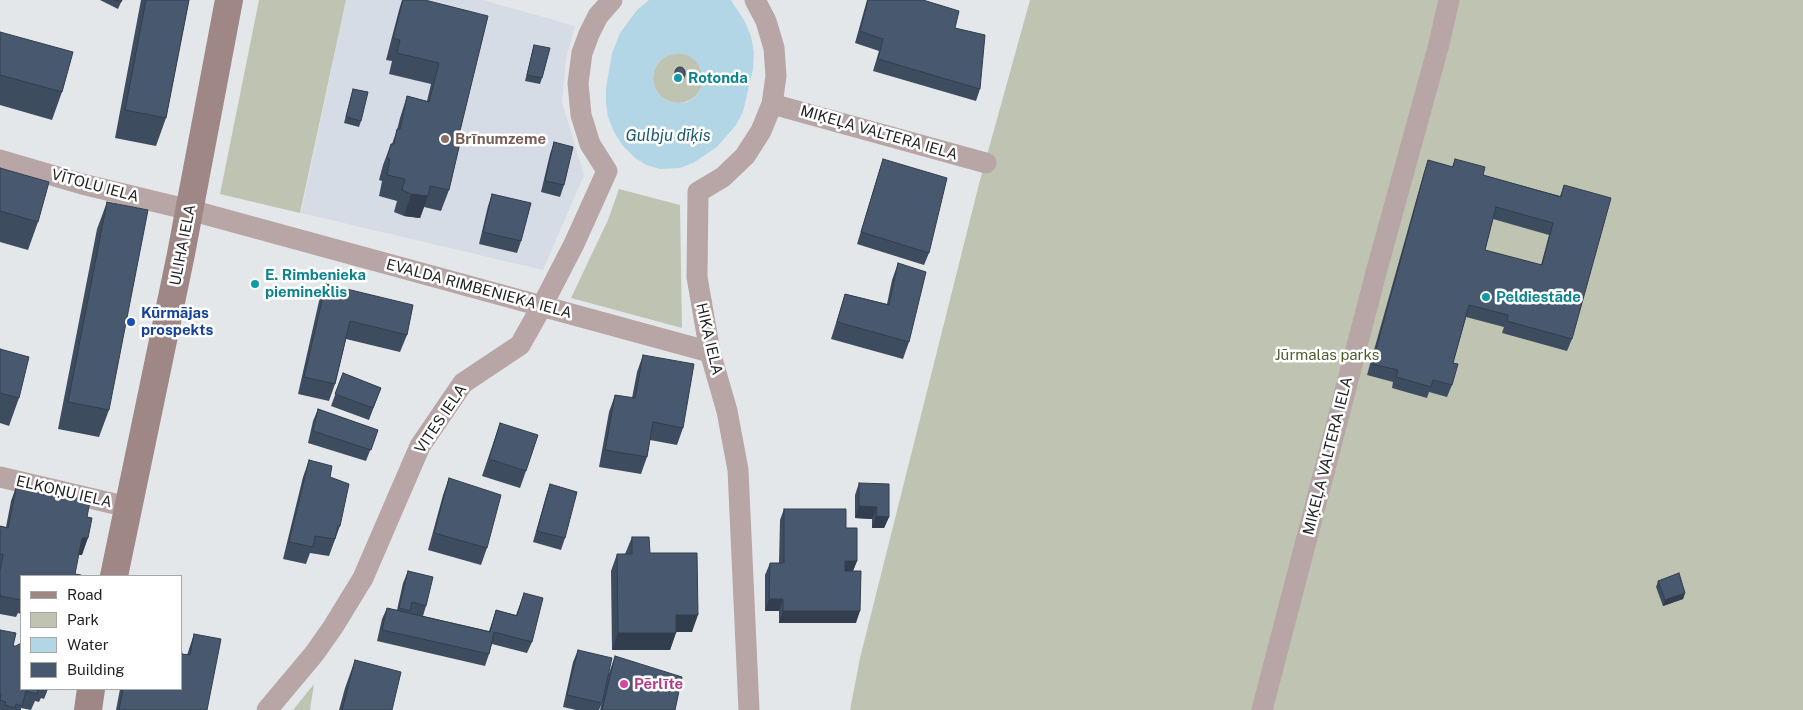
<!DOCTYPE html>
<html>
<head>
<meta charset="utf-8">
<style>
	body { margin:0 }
	#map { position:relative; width:1803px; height:710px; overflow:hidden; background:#e4e7ea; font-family:"Public Sans",sans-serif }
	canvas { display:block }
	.legend { position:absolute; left:20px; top:575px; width:162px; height:115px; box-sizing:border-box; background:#fff; border:1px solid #a7a7a8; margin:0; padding:6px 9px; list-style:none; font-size:15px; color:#232425 }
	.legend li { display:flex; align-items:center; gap:10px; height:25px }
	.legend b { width:25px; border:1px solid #a7a7a8 }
</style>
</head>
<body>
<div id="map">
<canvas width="1803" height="710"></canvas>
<ul class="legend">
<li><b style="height:6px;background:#9f8786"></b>Road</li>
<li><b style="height:14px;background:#bec4b1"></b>Park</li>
<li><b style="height:14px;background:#b3d6e6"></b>Water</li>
<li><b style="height:14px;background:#48586f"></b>Building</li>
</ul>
</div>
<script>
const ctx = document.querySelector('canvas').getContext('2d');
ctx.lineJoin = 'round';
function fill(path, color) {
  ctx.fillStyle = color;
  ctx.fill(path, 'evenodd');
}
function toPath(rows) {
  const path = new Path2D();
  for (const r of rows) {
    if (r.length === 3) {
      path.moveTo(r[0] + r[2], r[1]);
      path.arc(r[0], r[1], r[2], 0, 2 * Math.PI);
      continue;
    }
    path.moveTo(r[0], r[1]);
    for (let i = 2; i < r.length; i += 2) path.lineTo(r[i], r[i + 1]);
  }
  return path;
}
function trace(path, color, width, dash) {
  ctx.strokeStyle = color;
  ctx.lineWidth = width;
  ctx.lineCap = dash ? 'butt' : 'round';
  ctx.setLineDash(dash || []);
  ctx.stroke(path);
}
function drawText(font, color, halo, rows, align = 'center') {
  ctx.font = font + ' "Public Sans",sans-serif';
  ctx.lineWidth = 5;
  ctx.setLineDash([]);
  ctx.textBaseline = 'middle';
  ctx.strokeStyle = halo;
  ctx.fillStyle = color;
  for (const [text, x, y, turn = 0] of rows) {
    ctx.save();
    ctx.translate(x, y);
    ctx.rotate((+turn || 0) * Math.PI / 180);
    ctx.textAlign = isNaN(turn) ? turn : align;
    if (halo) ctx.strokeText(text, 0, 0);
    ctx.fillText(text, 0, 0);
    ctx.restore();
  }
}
fill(toPath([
	[346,0,483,0,575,26,566,59,562,102,584,175,543,270,301,213]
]), '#d5dce5');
fill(toPath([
	[259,0,346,0,300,213,220,194],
	[1030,0,1803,0,1803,710,850,710,860,658,979,184],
	[678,78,25],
	[619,189,680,205,682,328,571,298,608,220],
	[314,684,310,710,293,710]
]), '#bec4b1');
fill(toPath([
	[649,0,731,0,745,22,751,36,754,53,753,69,743,112,736,125,717,147,693,163,680,168,660,169,646,165,635,158,623,146,614,132,608,117,606,103,606,88,612,53,620,33,637,10],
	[682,53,689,56,696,61,703,75,703,84,699,92,694,98,687,102,679,103,670,102,663,98,657,92,654,85,653,76,655,68,659,61,666,56]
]), '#b3d6e6');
trace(toPath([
	[772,104,986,163],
	[0,160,82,184,190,210,710,352],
	[0,477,128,507],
	[267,710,314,654,333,627,363,578,420,446,463,383,520,345,542,306,574,244,607,171,590,144,581,115,578,83,582,53,589,34,598,16,612,0],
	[749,710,738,470,727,411,710,352,697,277,698,192,723,177,745,156,761,131,772,104,776,76,774,48,766,21,755,0],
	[1262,710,1377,269,1439,44,1449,0]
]), '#b7a6a5', 21);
trace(toPath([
	[114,576,181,254,229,0],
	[88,710,91,689]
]), '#9f8786', 28);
fill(toPath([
	[100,0,122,0,118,9],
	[141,0,189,0,166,118,156,146,115,138],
	[402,0,425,0,457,143,449,190,441,211,424,207,420,218,404,216,394,212,397,201,379,196,382,181,379,180,383,165,391,144,392,144,397,130,400,118,407,96,427,101,431,84,389,74,392,61,386,60,399,10],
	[867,0,923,0,955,28,980,89,976,101,873,71,879,51,855,43],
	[0,32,62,92,52,120,0,105],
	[534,45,542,78,540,84,525,81],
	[675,71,684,79,681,82,677,83,674,81,673,77],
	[353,89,361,121,359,127,344,123],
	[554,142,564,185,560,197,541,192,550,154],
	[883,159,929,253,924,265,857,244],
	[1455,159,1483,175,1560,196,1564,185,1572,339,1567,351,1502,333,1504,327,1466,317,1453,363,1452,385,1447,397,1429,392,1427,398,1392,388,1393,382,1367,375,1424,172,1428,160,1452,167],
	[1493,219,1549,235,1541,265,1485,250],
	[0,168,38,222,28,250,0,242],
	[492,194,521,241,517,253,479,244,488,206],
	[107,202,109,410,99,437,58,429,97,229],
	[898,263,909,342,903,359,831,339,845,294,887,304,892,280],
	[326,284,407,335,400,352,346,339,335,384,329,401,298,394,319,301],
	[0,349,19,398,9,426,0,423],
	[643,355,683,428,677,445,650,440,647,457,641,474,599,467,609,412,615,395,632,398,637,372],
	[343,373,381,388,369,420,331,406],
	[318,409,378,430,366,461,308,443,313,421],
	[500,423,526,471,520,488,482,476],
	[309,460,330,477,340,526,329,556,310,553,306,564,283,559,303,477],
	[449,478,487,548,481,565,428,550,443,495],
	[859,483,889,517,884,528,872,528,872,519,855,518,855,495],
	[17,484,87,517,82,555,79,555,21,576,21,614,18,613,16,617,0,614,0,526,6,527,11,501],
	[550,484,565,538,561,550,533,542,546,496],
	[784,509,846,528,857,561,853,571,856,623,779,623,779,611,765,611,765,575,770,563,779,563,780,520],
	[632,537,650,553,692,632,676,632,670,650,612,650,611,571,617,554,625,554],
	[408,571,426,606,423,616,489,631,496,610,516,615,524,593,532,642,527,653,492,644,489,654,485,666,377,641,382,619,387,608,397,610,403,583],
	[1658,581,1685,593,1683,599,1663,606,1656,587],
	[0,630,13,646,21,689,48,689,44,699,41,698,39,702,35,701,31,710,21,708,21,710,0,710],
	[194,634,207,710,116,710,120,689,181,689,182,654,187,655],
	[578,650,609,673,615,656,675,710,600,710,607,681,602,703,599,710,576,710,563,707,573,662],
	[355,660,392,710,339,710,345,688]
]), '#3e4c5f');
fill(toPath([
	[686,73,684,79,681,82,677,83,679,77],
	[411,194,428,196,420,218,404,216],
	[859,506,877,507,872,519,855,518],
	[876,516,889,517,884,528,872,528],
	[82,538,88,538,82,555,76,555],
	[845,561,857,561,852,573,841,572],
	[1685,593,1683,599,1663,606,1665,600],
	[769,599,783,599,779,611,765,611],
	[783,611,860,611,856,623,779,623],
	[676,615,698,615,692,632,669,632],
	[618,633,676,633,670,650,612,650]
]), '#323e4e');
const building = toPath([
	[115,0,122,0,121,2,115,0],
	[146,0,189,0,166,118,125,110,146,0],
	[403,0,425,0,488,16,457,143,460,143,449,190,430,186,428,196,411,194,402,190,405,179,387,175,390,159,387,158,391,144,394,144,397,129,400,129,407,96,429,102,439,63,397,53,400,40,393,38,403,0],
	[868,0,923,0,959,11,955,28,985,35,980,89,878,59,883,39,860,31,868,0],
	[0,32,73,52,62,92,0,75,0,32],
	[534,45,550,48,542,78,527,75,534,45],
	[680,72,5],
	[353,89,368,92,361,121,346,117,353,89],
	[554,142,573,147,564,185,545,181,554,142],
	[883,159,947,178,929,253,861,232,883,159],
	[1455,159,1485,167,1483,175,1561,197,1564,185,1611,198,1572,339,1507,321,1508,315,1469,305,1453,363,1458,364,1452,385,1433,380,1431,387,1396,377,1398,370,1372,364,1428,160,1453,167,1455,159],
	[1496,207,1553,223,1542,265,1485,250,1496,207],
	[0,168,49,182,38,222,0,211,0,168],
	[492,194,531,203,521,241,483,232,492,194],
	[107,202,148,210,109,410,68,402,107,202],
	[898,263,926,272,909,342,837,322,845,294,889,305,898,263],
	[326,284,413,305,407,335,350,321,335,384,304,377,326,284],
	[0,349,29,357,19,398,0,393,0,349],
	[643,355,694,364,683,428,653,422,647,457,605,450,615,395,635,398,643,355],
	[343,373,381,388,373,408,335,394,343,373],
	[318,409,378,430,371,450,313,431,318,409],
	[500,423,538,435,526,471,489,459,500,423],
	[309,460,332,466,330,477,349,484,340,526,338,526,335,539,315,536,313,547,289,542,309,460],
	[449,478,501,495,487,548,434,533,449,478],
	[859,483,889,484,889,517,876,516,877,507,859,506,859,483],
	[17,484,90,501,87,517,92,518,88,538,82,538,75,574,81,575,80,576,21,576,21,600,0,596,0,571,3,554,0,554,0,526,8,528,17,484],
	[550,484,577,492,565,538,537,531,550,484],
	[784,509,846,509,846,528,857,528,857,561,845,561,845,571,861,571,860,611,783,611,783,599,769,599,770,563,784,563,784,509],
	[632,537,649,537,650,553,697,553,698,615,676,615,676,633,618,633,617,554,632,554,632,537],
	[408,571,433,577,426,606,412,602,410,611,399,608,408,571],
	[1679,573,1685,593,1665,600,1658,581,1679,573],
	[524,593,543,598,532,642,494,632,489,654,382,630,387,608,490,632,496,610,517,616,524,593],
	[0,630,16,633,13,646,16,646,19,644,21,644,21,689,38,689,37,694,26,691,22,706,16,704,15,708,5,705,6,702,0,700,1,694,0,694,0,630],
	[194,634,221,639,207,710,119,710,123,689,181,689,181,647,182,654,190,655,194,634],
	[578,650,612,658,602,703,567,695,578,650],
	[615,656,682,677,675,710,602,710,615,656],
	[355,660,401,672,392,710,342,710,355,660]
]);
fill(building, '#48586f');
trace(building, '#323e4e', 1);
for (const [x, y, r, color] of [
	[678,78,5,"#0f9aa8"],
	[445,139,5,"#8d6e63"],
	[255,284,5,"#0f9aa8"],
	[1486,297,5,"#0f9aa8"],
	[131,322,5,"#1a4fb4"],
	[624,684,5,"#d1479c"]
]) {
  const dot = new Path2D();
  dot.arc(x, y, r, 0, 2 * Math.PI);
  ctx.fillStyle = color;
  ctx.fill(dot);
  trace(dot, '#fff', 2);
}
drawText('bold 15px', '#0d838f', '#fff', [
	["Rotonda",688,78],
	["E. Rimbenieka",265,275],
	["piemineklis",265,292],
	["Peldiestāde",1496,297]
], 'left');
drawText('15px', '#232425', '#fff', [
	["MIĶEĻA VALTERA IELA",879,133,16],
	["VĪTOLU IELA",95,186,15],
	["ULIHA IELA",183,245,-79],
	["EVALDA RIMBENIEKA IELA",479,289,15],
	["HIKA IELA",709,339,77],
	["VITES IELA",441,419,-56],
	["MIĶEĻA VALTERA IELA",1328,456,-76],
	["ELKOŅU IELA",64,492,13]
]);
drawText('bold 15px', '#785e54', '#fff', [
	["Brīnumzeme",455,139]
], 'left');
drawText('bold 15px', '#164399', '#fff', [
	["Kūrmājas",141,313],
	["prospekts",141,330]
], 'left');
drawText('15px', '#515e2e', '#fff', [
	["Jūrmalas parks",1327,355]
]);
drawText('bold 15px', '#b23c85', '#fff', [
	["Pērlīte",634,684]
], 'left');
drawText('italic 16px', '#1b5b72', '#fff', [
	["Gulbju dīķis",668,136]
]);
</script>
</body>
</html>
